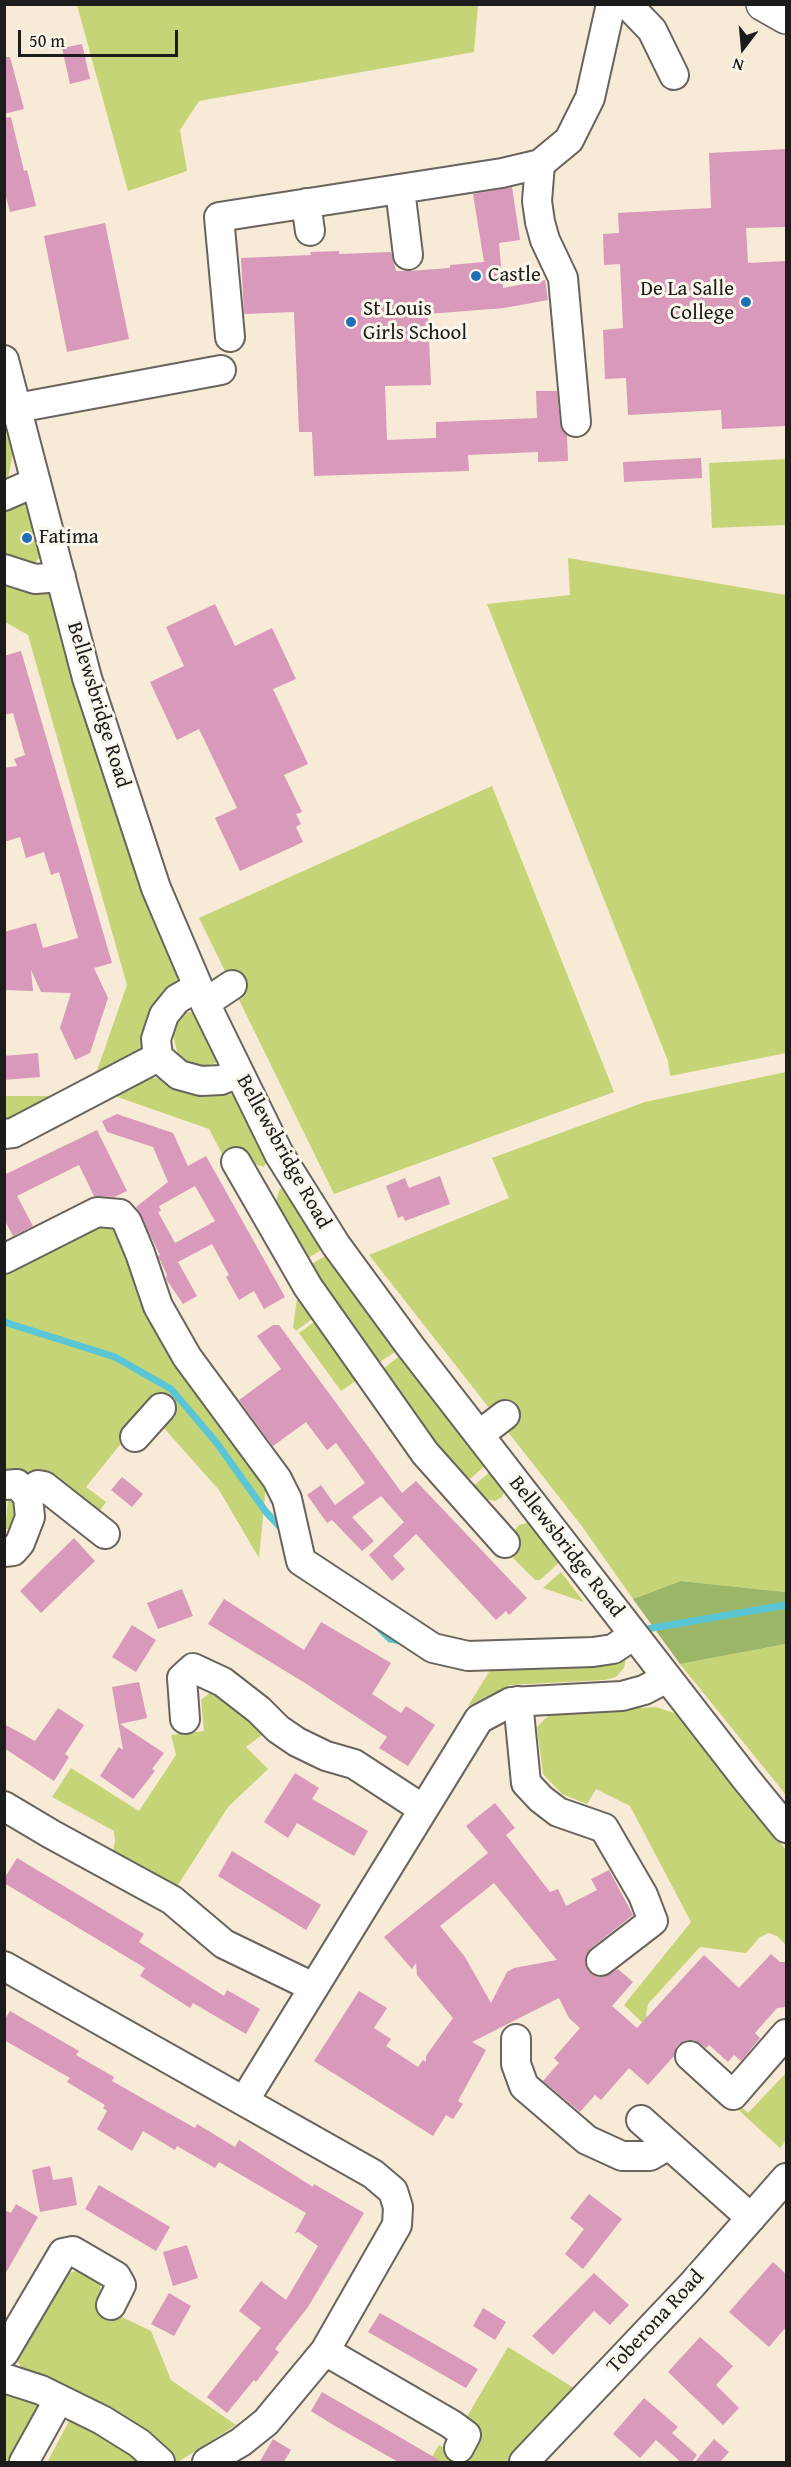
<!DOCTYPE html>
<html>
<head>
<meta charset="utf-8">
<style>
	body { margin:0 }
	#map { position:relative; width:791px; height:2467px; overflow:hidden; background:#f7ead6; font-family:"Gentium Book Plus",serif }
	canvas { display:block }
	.frame { position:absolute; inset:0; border:6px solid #1c1c1c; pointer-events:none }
	.north { position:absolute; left:713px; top:18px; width:60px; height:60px; -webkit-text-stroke:4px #fbf7ec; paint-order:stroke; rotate:196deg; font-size:16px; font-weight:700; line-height:24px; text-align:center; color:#1c1c1c }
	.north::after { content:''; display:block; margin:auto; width:21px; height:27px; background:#1c1c1c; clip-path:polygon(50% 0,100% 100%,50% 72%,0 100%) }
	.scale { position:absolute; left:18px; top:30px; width:160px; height:27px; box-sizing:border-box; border:3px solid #1c1c1c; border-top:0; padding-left:8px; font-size:18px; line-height:21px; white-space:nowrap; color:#1c1c1c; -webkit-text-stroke:4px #fbf7ec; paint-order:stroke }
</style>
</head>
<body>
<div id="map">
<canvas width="791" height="2467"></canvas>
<div class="frame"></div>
<div class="north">N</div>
<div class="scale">50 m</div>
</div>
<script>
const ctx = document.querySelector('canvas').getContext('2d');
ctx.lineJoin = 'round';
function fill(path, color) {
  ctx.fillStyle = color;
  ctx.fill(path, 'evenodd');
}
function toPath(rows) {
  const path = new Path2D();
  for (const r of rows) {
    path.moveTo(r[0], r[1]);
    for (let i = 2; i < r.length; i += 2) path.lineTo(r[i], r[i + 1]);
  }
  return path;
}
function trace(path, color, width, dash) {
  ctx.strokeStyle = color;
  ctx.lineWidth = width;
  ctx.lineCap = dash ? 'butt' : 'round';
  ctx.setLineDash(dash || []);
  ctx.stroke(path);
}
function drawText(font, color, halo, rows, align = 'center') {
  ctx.font = font + ' "Gentium Book Plus",serif';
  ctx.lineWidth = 6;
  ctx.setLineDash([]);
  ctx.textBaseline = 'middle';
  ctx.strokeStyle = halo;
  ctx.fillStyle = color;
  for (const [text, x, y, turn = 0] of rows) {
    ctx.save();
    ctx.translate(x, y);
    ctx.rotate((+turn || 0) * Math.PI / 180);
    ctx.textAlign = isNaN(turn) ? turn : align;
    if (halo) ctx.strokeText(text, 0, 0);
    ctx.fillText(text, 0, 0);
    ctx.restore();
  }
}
fill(toPath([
	[77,5,77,4,478,5,474,52,199,101,180,130,187,171,128,191],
	[4,428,13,453,8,479,4,482],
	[786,459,786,525,712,528,709,463],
	[12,504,30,504,44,553,34,563,23,564,5,556,5,510],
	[568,558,786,595,786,1053,670,1076,668,1061,487,604,570,595],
	[4,580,54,591,180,974,158,1010,140,1054,94,1079,127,985,28,635,5,622],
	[492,786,614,1092,334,1194,199,918],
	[187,1012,199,1013,222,1061,196,1069,179,1059,173,1035,178,1018],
	[786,1072,786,1588,785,1592,681,1581,633,1599,581,1525,369,1255,509,1198,492,1158,645,1102],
	[145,1077,173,1080,201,1093,238,1095,269,1155,264,1167,242,1160,228,1165,209,1129,109,1094],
	[5,1096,62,1096,5,1123],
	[284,1184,323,1249,303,1261,279,1218,276,1201,279,1191],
	[95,1221,118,1228,267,1475,259,1558,219,1490,148,1410,86,1487,106,1502,94,1519,5,1473,4,1267],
	[327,1255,398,1350,375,1365,306,1267],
	[297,1299,312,1319,296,1331,293,1327],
	[314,1322,357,1380,341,1391,299,1333],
	[401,1355,486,1465,465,1483,380,1371],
	[491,1471,505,1489,502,1497,495,1501,477,1497,471,1488],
	[10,1497,17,1503,21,1514,11,1531,5,1528,8,1501],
	[528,1523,560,1562,540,1580,535,1580,513,1558,511,1546,513,1532,519,1525],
	[561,1572,584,1602,543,1588],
	[786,1644,786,1795,680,1664],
	[620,1652,626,1658,624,1668,616,1677,605,1680,510,1685,468,1706,497,1659],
	[213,1690,266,1732,246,1747,268,1769,228,1807,174,1891,111,1858,115,1841,114,1831,52,1797,71,1768,139,1811,176,1755,171,1735,204,1731,201,1700],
	[656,1707,683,1716,786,1850,786,1945,777,1936,769,1933,760,1937,746,1953,700,1947,648,2004,646,2015,651,2020,646,2026,624,2005,691,1922,630,1806,596,1789,587,1804,562,1794,543,1774,537,1727,551,1713],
	[786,2073,786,2140,780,2148,708,2082,712,2080,748,2113],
	[82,2269,99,2279,101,2290,96,2303,119,2319,122,2317,151,2331,171,2380,236,2425,178,2462,170,2460,25,2373,18,2362,19,2352,66,2274],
	[508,2347,574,2388,506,2462,429,2462,439,2445,462,2457,480,2429,465,2420],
	[5,2389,28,2397,37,2404,38,2419,12,2462,5,2462],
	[70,2419,115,2441,141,2462,48,2461]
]), '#c5d476');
fill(toPath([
	[681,1581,785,1592,786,1588,786,1644,680,1664,633,1599]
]), '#9cb667');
trace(toPath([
	[4,1322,115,1357,171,1389,216,1442,266,1512,284,1531],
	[378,1627,390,1639,401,1641],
	[641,1630,786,1605]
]), '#5ac5d5', 7);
fill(toPath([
	[82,44,90,79,70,84,62,48],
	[4,57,10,57,24,109,4,114],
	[11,117,24,171,27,170,36,206,10,212,4,189,4,118],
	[786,149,786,227,746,228,748,263,786,261,786,426,722,429,721,410,628,415,626,378,605,379,603,330,623,328,620,264,604,265,603,234,619,233,618,213,711,208,709,153],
	[512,187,520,240,499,243,503,288,545,280,548,300,504,308,428,314,431,385,385,386,387,440,436,438,436,422,537,418,536,391,557,391,560,423,567,435,568,461,538,462,538,452,468,455,469,471,314,476,312,432,299,432,294,312,244,314,241,258,311,255,310,252,339,251,339,254,391,252,396,271,409,271,450,268,450,265,484,262,473,194],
	[105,223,129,339,67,352,44,236],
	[701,458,702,478,624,482,623,462],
	[215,604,235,646,272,628,296,679,273,689,308,764,284,775,302,812,296,814,301,824,296,827,303,842,240,871,215,818,237,808,199,729,177,740,150,682,184,666,166,627],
	[21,651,112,963,94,968,108,998,90,1053,75,1060,60,1028,71,993,41,992,31,970,33,991,4,990,4,932,36,923,43,948,78,938,59,872,51,875,44,852,26,858,20,837,4,842,4,768,17,766,14,759,25,755,13,713,4,715,4,656],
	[38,1053,40,1077,4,1080,4,1056],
	[117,1114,173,1133,188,1166,206,1156,285,1297,264,1309,254,1291,239,1300,226,1277,229,1275,212,1244,178,1262,197,1296,183,1304,166,1279,167,1275,158,1256,160,1255,136,1207,168,1182,153,1147,107,1132,102,1121],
	[195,1186,215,1221,175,1243,158,1212,161,1211,159,1206],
	[97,1130,127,1191,114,1197,94,1196,79,1165,17,1196,33,1226,13,1236,4,1219,4,1172,6,1174],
	[440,1176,450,1204,405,1221,403,1216,398,1218,386,1186,405,1178,409,1188],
	[273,1325,279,1325,402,1493,416,1481,527,1598,509,1615,506,1611,496,1620,416,1534,393,1556,405,1569,392,1581,369,1555,404,1522,381,1496,352,1517,374,1541,362,1551,332,1520,327,1523,307,1495,321,1485,335,1505,365,1483,336,1443,327,1450,306,1422,273,1446,239,1400,281,1369,257,1336],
	[122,1477,143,1494,132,1507,111,1490],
	[74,1538,95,1561,41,1613,20,1591],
	[182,1589,193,1616,158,1629,147,1603],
	[224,1599,304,1650,321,1622,391,1663,372,1694,401,1713,406,1706,435,1725,408,1766,379,1748,387,1737,305,1683,208,1624],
	[132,1625,156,1640,136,1672,112,1657],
	[139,1682,147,1718,120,1724,164,1753,152,1769,155,1771,133,1799,100,1776,119,1747,123,1750,112,1687],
	[58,1708,84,1725,65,1754,69,1757,54,1781,4,1748,4,1724,35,1741],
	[295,1773,319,1788,312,1799,368,1831,354,1856,297,1823,288,1838,264,1822],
	[495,1803,515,1828,506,1835,550,1892,558,1889,566,1906,597,1890,591,1879,609,1870,633,1915,591,1948,586,1955,585,1964,588,1971,595,1976,604,1977,618,1969,633,1982,612,2006,637,2028,704,1955,739,1988,771,1954,780,1962,786,1962,786,2007,777,2008,755,2033,760,2038,741,2061,734,2055,728,2062,709,2045,706,2048,694,2040,686,2040,677,2045,674,2056,648,2085,629,2068,601,2100,595,2095,580,2112,543,2081,559,2063,554,2058,580,2028,569,2018,559,1998,472,2042,486,2050,458,2101,463,2104,453,2119,446,2115,433,2136,314,2061,359,1991,387,2008,374,2028,391,2039,386,2046,418,2067,423,2060,426,2062,426,2056,453,2018,417,1975,416,1963,412,1969,384,1937,488,1853,466,1826],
	[494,1883,557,1960,514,1968,507,1972,491,2003,465,1957,440,1926],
	[232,1851,321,1905,306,1930,218,1876],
	[17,1858,144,1934,139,1942,224,1996,227,1990,260,2009,246,2034,193,2003,190,2008,140,1976,145,1968,4,1883,4,1879],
	[10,2011,79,2051,76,2055,114,2077,112,2081,156,2106,195,2128,197,2124,235,2147,239,2140,313,2187,314,2184,364,2213,308,2307,275,2349,279,2352,256,2382,254,2380,227,2413,207,2397,261,2328,239,2311,261,2281,286,2300,318,2246,298,2232,295,2233,306,2213,219,2162,215,2168,177,2146,175,2150,143,2131,132,2151,97,2129,107,2111,103,2108,105,2105,67,2082,70,2078,4,2040,4,2021],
	[50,2166,53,2180,72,2177,77,2205,40,2212,32,2170],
	[99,2185,170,2227,156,2251,85,2209],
	[589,2194,622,2219,583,2269,565,2254,584,2229,570,2218],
	[16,2204,38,2217,4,2276,4,2210,11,2213],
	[187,2245,198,2278,173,2286,163,2252],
	[773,2262,786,2274,786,2327,769,2347,729,2312],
	[594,2273,629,2305,610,2325,594,2311,553,2355,532,2336],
	[169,2293,191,2306,174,2336,151,2324],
	[483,2308,506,2322,495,2340,473,2326],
	[380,2313,478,2369,466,2388,368,2332],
	[700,2337,733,2366,716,2385,739,2408,723,2425,668,2372],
	[322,2392,379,2425,444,2463,400,2463,335,2426,311,2411],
	[644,2398,678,2427,672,2433,697,2455,691,2463,682,2463,656,2440,640,2458,613,2434],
	[273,2439,291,2450,283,2463,259,2463],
	[714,2439,729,2452,719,2463,694,2463]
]), '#d999ba');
const minor = toPath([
	[627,4,652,30,674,75],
	[540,164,537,201,540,222,545,240,563,278,576,422],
	[400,189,408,255],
	[306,203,310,231],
	[230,337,219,217,502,173,540,164,569,140,590,98,611,4],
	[4,360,87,678,156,888,205,1003,279,1154,336,1245,410,1346,746,1779,786,1828],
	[17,408,221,370],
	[4,496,36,482],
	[4,569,35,579,61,577],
	[198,987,177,999,164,1015,156,1039,158,1057,179,1075,201,1081,221,1080,239,1073],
	[205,1003,232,985],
	[4,1134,13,1133,158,1057],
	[236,1162,308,1287,425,1453,505,1543],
	[4,1259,97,1212,120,1214,127,1222,140,1253,158,1306,187,1357,277,1479,287,1499,301,1561,433,1648,468,1656,593,1652,613,1649,634,1635],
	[479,1435,505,1415],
	[135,1437,161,1408],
	[4,1485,17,1484,25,1493,28,1497,30,1517,20,1543,13,1551,4,1552],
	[25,1493,38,1485,44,1486,105,1534],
	[518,1701,526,1783,541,1799,558,1812,604,1828,643,1895,653,1921,601,1961],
	[185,1719,182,1678,193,1668,223,1682,259,1710,278,1729,297,1742,326,1756,354,1764,423,1809],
	[4,1806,51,1834,172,1900,224,1944,313,1987],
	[4,1966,373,2174,393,2191,398,2207,397,2225,325,2351,266,2422,241,2442,207,2462],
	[516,2039,516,2064,524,2086,587,2140,622,2156,650,2156,669,2145],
	[690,2056,733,2095,786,2034],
	[244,2101,479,1719,511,1702,622,1696,644,1690,667,1678],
	[641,2120,751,2218],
	[325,2351,451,2424,466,2435,459,2448],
	[4,2353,63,2253,73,2251,116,2276,121,2285,111,2305],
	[4,2378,41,2390,102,2420,139,2443,160,2462],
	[24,2462,59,2399],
	[524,2462,691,2286,786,2178]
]);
const major = toPath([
	[763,4,786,17]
]);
trace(minor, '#69645d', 32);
trace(major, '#69645d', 36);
trace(minor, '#fff', 28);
trace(major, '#fff', 33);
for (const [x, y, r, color] of [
	[476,276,6,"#1f6fb2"],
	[746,302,6,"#1f6fb2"],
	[351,322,6,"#1f6fb2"],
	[27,538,6,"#1f6fb2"]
]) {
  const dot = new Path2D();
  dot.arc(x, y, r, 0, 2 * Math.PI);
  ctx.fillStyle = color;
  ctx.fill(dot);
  trace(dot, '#fbf7ec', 2);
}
drawText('21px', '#1c1c1c', '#fbf7ec', [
	["Castle",488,276],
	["De La Salle",734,290,"right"],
	["College",734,314,"right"],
	["St Louis",363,310],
	["Girls School",363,334],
	["Fatima",39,538]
], 'left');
drawText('21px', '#1c1c1c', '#fbf7ec', [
	["Bellewsbridge Road",98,705,73],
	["Bellewsbridge Road",283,1152,61],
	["Bellewsbridge Road",566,1547,52],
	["Toberona Road",656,2322,-47]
]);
</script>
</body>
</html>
